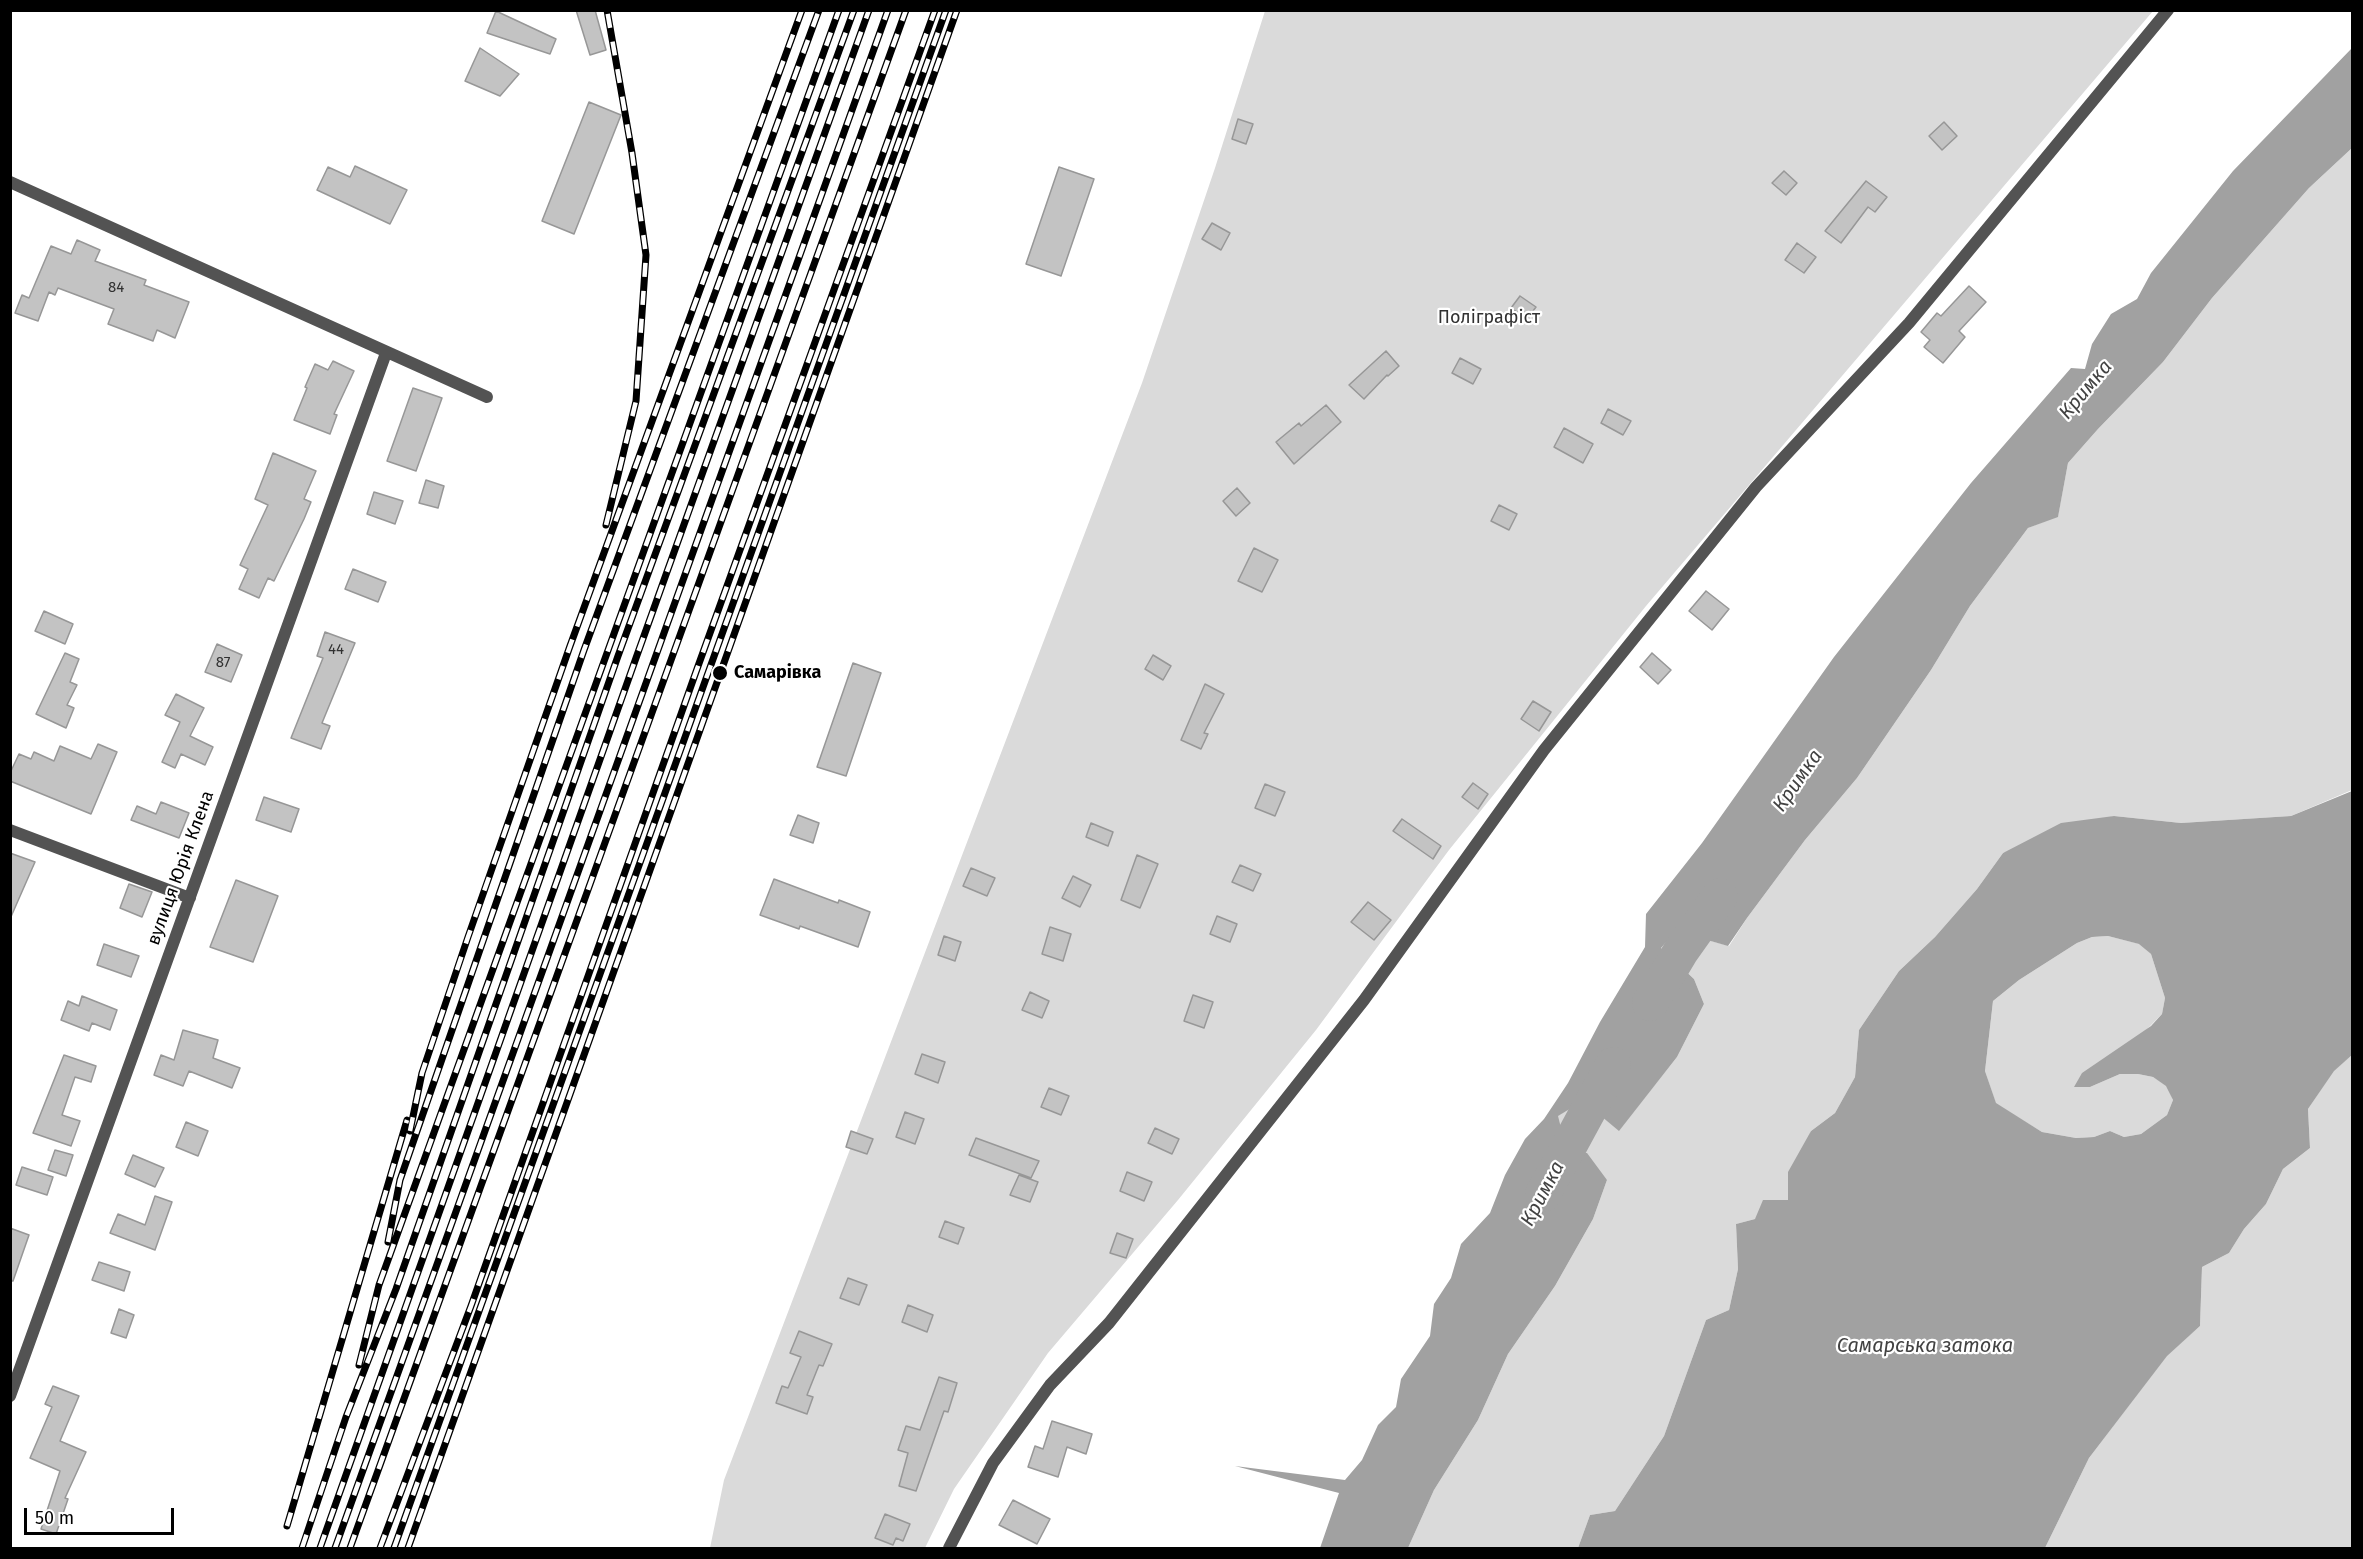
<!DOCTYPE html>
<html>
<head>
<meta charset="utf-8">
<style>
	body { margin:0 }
	#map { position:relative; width:2363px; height:1559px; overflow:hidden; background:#fff; font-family:"Fira Sans",sans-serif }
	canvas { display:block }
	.frame { position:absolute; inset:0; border:12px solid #000; pointer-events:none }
	.scale { position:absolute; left:24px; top:1508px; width:150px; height:27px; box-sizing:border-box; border:3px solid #000; border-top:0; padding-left:8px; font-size:18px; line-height:21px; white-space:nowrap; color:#000; -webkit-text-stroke:4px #fff; paint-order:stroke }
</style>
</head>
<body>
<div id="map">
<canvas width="2363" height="1559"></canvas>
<div class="frame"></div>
<div class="scale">50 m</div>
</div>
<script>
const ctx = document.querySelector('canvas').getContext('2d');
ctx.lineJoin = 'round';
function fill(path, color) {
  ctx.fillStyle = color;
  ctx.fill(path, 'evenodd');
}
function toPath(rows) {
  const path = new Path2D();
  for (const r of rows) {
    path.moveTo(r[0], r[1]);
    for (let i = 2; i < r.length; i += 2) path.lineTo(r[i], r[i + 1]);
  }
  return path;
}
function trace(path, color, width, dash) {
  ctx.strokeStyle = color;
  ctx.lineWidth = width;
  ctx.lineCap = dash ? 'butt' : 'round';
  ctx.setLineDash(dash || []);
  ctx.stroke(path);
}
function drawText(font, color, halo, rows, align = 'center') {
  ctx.font = font + ' "Fira Sans",sans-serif';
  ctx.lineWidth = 4.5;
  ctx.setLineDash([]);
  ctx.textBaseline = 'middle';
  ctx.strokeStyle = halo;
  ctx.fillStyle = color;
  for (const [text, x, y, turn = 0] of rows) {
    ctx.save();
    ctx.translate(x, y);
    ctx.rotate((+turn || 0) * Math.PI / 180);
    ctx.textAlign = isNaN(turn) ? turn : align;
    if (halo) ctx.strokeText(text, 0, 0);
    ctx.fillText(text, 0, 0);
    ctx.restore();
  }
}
fill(toPath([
	[1265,11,2153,11,1646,606,1449,850,1316,1030,1178,1200,1048,1353,954,1489,925,1548,710,1548,724,1480,1142,383,1215,168],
	[2352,148,2352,790,2291,816,2181,823,2114,816,2003,853,1977,889,1935,937,1899,971,1859,1030,1855,1077,1835,1113,1811,1131,1788,1200,1755,1219,1736,1224,1738,1269,1729,1310,1706,1320,1664,1436,1615,1511,1590,1515,1578,1548,1408,1548,1434,1490,1478,1420,1508,1354,1555,1286,1593,1219,1607,1180,1567,1152,1557,1116,1583,1101,1619,1130,1677,1057,1704,1004,1694,979,1661,948,1676,931,1729,946,1747,918,1805,840,1857,778,1931,670,1970,606,2028,528,2058,516,2068,463,2098,429,2163,362,2212,298,2309,188],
	[2108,936,2140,944,2151,954,2165,998,2162,1014,2090,1087,2120,1074,2138,1074,2153,1077,2167,1086,2173,1100,2167,1115,2141,1134,2124,1137,2110,1131,2094,1137,2076,1138,2042,1132,1996,1104,1985,1071,1993,1001,2019,980,2077,943,2092,937],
	[2352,1055,2352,1548,2045,1548,2089,1458,2167,1355,2200,1326,2202,1267,2229,1253,2244,1229,2266,1204,2283,1169,2310,1148,2308,1109,2334,1070]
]), '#dadada');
fill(toPath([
	[2352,48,2352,148,2309,188,2212,298,2163,362,2098,429,2068,463,2058,517,2028,528,1970,606,1931,670,1857,778,1805,840,1747,918,1728,946,1676,931,1661,948,1694,979,1704,1004,1677,1057,1619,1131,1583,1101,1558,1116,1567,1152,1587,1153,1607,1180,1593,1219,1555,1286,1508,1354,1478,1420,1434,1490,1408,1548,1320,1548,1339,1493,1235,1466,1345,1480,1362,1460,1378,1425,1396,1407,1401,1379,1430,1336,1434,1304,1451,1278,1461,1244,1490,1213,1505,1175,1525,1139,1544,1119,1568,1083,1600,1022,1645,947,1646,914,1702,843,1834,657,1971,483,2071,368,2085,369,2092,344,2111,314,2137,299,2151,273,2233,171],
	[2352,791,2352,1055,2334,1071,2308,1109,2310,1148,2283,1169,2266,1204,2244,1229,2229,1253,2202,1267,2200,1326,2167,1356,2089,1458,2045,1548,1578,1548,1590,1515,1615,1511,1664,1436,1706,1320,1729,1310,1738,1269,1736,1224,1755,1219,1763,1200,1788,1200,1788,1172,1811,1131,1835,1113,1855,1077,1859,1030,1899,971,1935,937,1977,889,2003,853,2061,823,2114,816,2181,823,2291,816],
	[2108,936,2139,944,2151,954,2165,998,2162,1014,2151,1026,2082,1073,2074,1087,2090,1087,2120,1074,2138,1074,2153,1077,2166,1086,2173,1100,2167,1115,2141,1134,2124,1137,2110,1131,2094,1137,2076,1138,2042,1132,1996,1103,1985,1071,1993,1001,2019,980,2077,943,2092,937]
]), '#a1a1a1');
trace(toPath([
	[1650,1003,1681,951,1720,896],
	[1543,1194,1613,1065]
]), '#a1a1a1', 36);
const building = toPath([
	[576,10,595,10,606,50,590,55,576,10],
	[496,11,556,39,550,54,487,33,496,11],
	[480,48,519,74,500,96,465,81,480,48],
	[589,102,621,115,574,234,542,221,589,102],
	[1238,119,1253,124,1246,144,1232,139,1238,119],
	[1944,122,1957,136,1942,150,1929,136,1944,122],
	[355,166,407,190,390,224,317,190,328,167,350,177,355,166],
	[1059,167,1094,179,1061,276,1026,264,1059,167],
	[1784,171,1797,183,1786,195,1772,183,1784,171],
	[1866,181,1887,197,1875,212,1868,207,1841,243,1825,231,1866,181],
	[1212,223,1230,233,1221,250,1202,239,1212,223],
	[77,240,100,250,95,261,146,280,144,285,189,302,175,338,157,330,153,341,108,324,114,309,58,288,55,295,49,292,38,321,15,313,22,295,29,298,51,246,71,254,77,240],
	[1797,243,1816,257,1804,273,1785,260,1797,243],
	[1969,286,1986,302,1959,331,1965,337,1943,363,1924,347,1930,340,1921,332,1937,313,1941,316,1969,286],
	[1520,296,1536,307,1527,319,1511,308,1520,296],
	[1386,351,1399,366,1388,376,1387,375,1364,399,1349,385,1386,351],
	[1460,358,1481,369,1473,384,1452,373,1460,358],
	[333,361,354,371,334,414,337,415,330,434,294,420,307,388,305,387,315,364,328,370,333,361],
	[413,388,442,398,416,471,387,461,413,388],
	[1326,405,1341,422,1294,464,1276,442,1299,423,1301,426,1326,405],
	[1608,409,1631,421,1623,435,1601,423,1608,409],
	[1564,428,1593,444,1583,463,1554,447,1564,428],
	[273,453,316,471,304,499,311,502,304,519,274,581,268,578,259,598,239,589,248,569,240,565,268,505,255,499,273,453],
	[426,480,444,486,438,508,419,503,426,480],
	[1237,488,1250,503,1236,516,1223,501,1237,488],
	[374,492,403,501,395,524,367,514,374,492],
	[1499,505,1517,514,1509,530,1491,521,1499,505],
	[1254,548,1278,560,1262,592,1238,581,1254,548],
	[353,569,386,582,378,602,345,589,353,569],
	[1706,591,1729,609,1712,630,1689,611,1706,591],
	[44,611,73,624,65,644,35,631,44,611],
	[325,632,355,643,322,723,330,726,321,749,291,738,323,658,317,656,325,632],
	[217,644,242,655,231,682,205,672,217,644],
	[65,653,79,659,70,682,77,685,67,705,74,708,66,728,36,714,65,653],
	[1652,653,1671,670,1658,684,1640,667,1652,653],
	[1153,655,1171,666,1163,680,1145,669,1153,655],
	[853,663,881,673,846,776,817,767,853,663],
	[1205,684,1224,694,1204,733,1208,734,1201,749,1181,740,1205,684],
	[176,694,204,708,190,736,213,747,205,765,181,754,175,768,162,762,180,722,165,715,176,694],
	[1533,701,1551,712,1539,731,1521,719,1533,701],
	[98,744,117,752,91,814,10,781,10,773,19,754,31,759,34,752,54,761,60,746,91,759,98,744],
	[1473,783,1488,794,1478,809,1462,797,1473,783],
	[1265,784,1285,792,1275,816,1255,808,1265,784],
	[264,797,299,809,291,832,256,820,264,797],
	[161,802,189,813,179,838,131,820,137,806,156,814,161,802],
	[798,815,819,823,813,843,790,835,798,815],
	[1402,819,1441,846,1433,859,1393,831,1402,819],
	[1091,823,1113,832,1108,846,1086,837,1091,823],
	[10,853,35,862,10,919,10,853],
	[1137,855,1158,864,1140,908,1121,900,1137,855],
	[1240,865,1261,874,1253,891,1232,882,1240,865],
	[971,868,995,878,987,896,963,886,971,868],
	[1073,876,1091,885,1080,907,1062,898,1073,876],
	[774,879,838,903,839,900,870,912,858,947,800,926,799,929,760,915,774,879],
	[236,880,278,896,253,962,210,947,236,880],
	[129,884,152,892,142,917,120,908,129,884],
	[1368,902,1391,920,1374,940,1351,922,1368,902],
	[1217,916,1237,924,1230,942,1210,934,1217,916],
	[1050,927,1071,934,1063,961,1042,954,1050,927],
	[944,936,961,942,955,961,938,955,944,936],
	[104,944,139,956,131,977,97,965,104,944],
	[1030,992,1049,1001,1042,1018,1022,1010,1030,992],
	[1193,995,1213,1002,1204,1028,1184,1021,1193,995],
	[82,996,117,1010,110,1030,92,1023,89,1031,61,1020,68,1001,79,1006,82,996],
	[183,1030,218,1040,213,1058,240,1068,232,1088,189,1071,183,1086,154,1075,161,1055,174,1060,183,1030],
	[922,1054,945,1062,938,1083,915,1074,922,1054],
	[64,1055,96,1066,91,1082,75,1077,62,1115,80,1121,71,1146,33,1133,64,1055],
	[1049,1088,1069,1096,1061,1115,1041,1107,1049,1088],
	[905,1112,924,1119,915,1144,896,1137,905,1112],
	[186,1122,208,1131,198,1156,176,1147,186,1122],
	[1155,1128,1179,1139,1172,1154,1148,1143,1155,1128],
	[851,1131,873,1139,867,1154,846,1147,851,1131],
	[976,1138,1039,1161,1031,1178,969,1155,976,1138],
	[55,1150,73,1155,66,1176,48,1170,55,1150],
	[133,1155,164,1168,155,1187,125,1174,133,1155],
	[22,1167,53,1177,47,1195,16,1185,22,1167],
	[1127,1172,1152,1182,1144,1201,1120,1191,1127,1172],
	[1019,1175,1038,1182,1030,1202,1010,1195,1019,1175],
	[155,1196,172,1202,155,1250,110,1233,118,1214,145,1225,155,1196],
	[945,1221,964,1228,958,1244,939,1237,945,1221],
	[10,1228,29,1235,13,1281,10,1281,10,1228],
	[1117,1233,1133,1239,1126,1258,1110,1253,1117,1233],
	[99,1262,130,1272,124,1291,92,1280,99,1262],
	[848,1278,867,1285,859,1305,840,1298,848,1278],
	[908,1305,933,1315,927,1332,902,1322,908,1305],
	[119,1309,134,1315,126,1338,111,1333,119,1309],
	[799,1331,832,1344,823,1366,819,1365,807,1395,813,1397,807,1414,776,1403,782,1386,788,1388,801,1357,790,1353,799,1331],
	[939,1377,957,1383,948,1412,944,1411,916,1491,899,1486,908,1453,898,1450,906,1426,920,1430,939,1377],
	[53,1386,79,1396,60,1441,86,1452,65,1498,68,1499,56,1534,41,1529,60,1471,30,1458,52,1407,45,1404,53,1386],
	[1052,1421,1092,1434,1086,1454,1067,1447,1058,1477,1028,1467,1035,1446,1043,1449,1052,1421],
	[1013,1500,1050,1519,1037,1544,999,1525,1013,1500],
	[885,1514,910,1524,903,1541,896,1538,893,1545,875,1538,885,1514]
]);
fill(building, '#c3c3c3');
trace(building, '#979797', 1.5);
trace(toPath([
	[10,182,487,397],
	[10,830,190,898],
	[10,1396,386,353],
	[949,1548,993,1463,1050,1385,1109,1323,1364,1000,1544,750,1756,487,1909,323,2168,10]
]), '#535353', 12);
const rail = toPath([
	[606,525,636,401,646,255,632,153,607,10],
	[410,1131,422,1073,468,937,570,646,802,10],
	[388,1242,400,1180,584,650,819,10],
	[359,1365,379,1285,839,10],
	[287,1526,407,1120],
	[302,1548,346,1417,396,1289,618,656,854,10],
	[320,1548,636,658,869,10],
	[335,1548,888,10],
	[350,1548,906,10],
	[380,1548,471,1306,697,669,935,10],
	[394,1548,946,10],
	[408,1548,957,10]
]);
trace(rail, '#000', 7);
trace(rail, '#fff', 4.5, [14]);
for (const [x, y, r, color] of [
	[720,673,8,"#000"]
]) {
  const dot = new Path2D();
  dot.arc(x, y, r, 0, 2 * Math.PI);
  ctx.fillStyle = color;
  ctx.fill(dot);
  trace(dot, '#fff', 2);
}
drawText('15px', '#313131', null, [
	["84",116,288],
	["44",336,650],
	["87",223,663]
]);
drawText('18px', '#313131', '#fff', [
	["Поліграфіст",1489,318]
]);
drawText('bold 18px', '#000', '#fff', [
	["Самарівка",734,673]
], 'left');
drawText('18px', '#000', '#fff', [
	["вулиця Юрія Клена",181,868,-70]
]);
drawText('italic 20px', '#424242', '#fff', [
	["Кримка",2086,390,-50],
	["Кримка",1798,781,-55],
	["Кримка",1543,1194,-62],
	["Самарська затока",1925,1346]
]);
</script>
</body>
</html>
